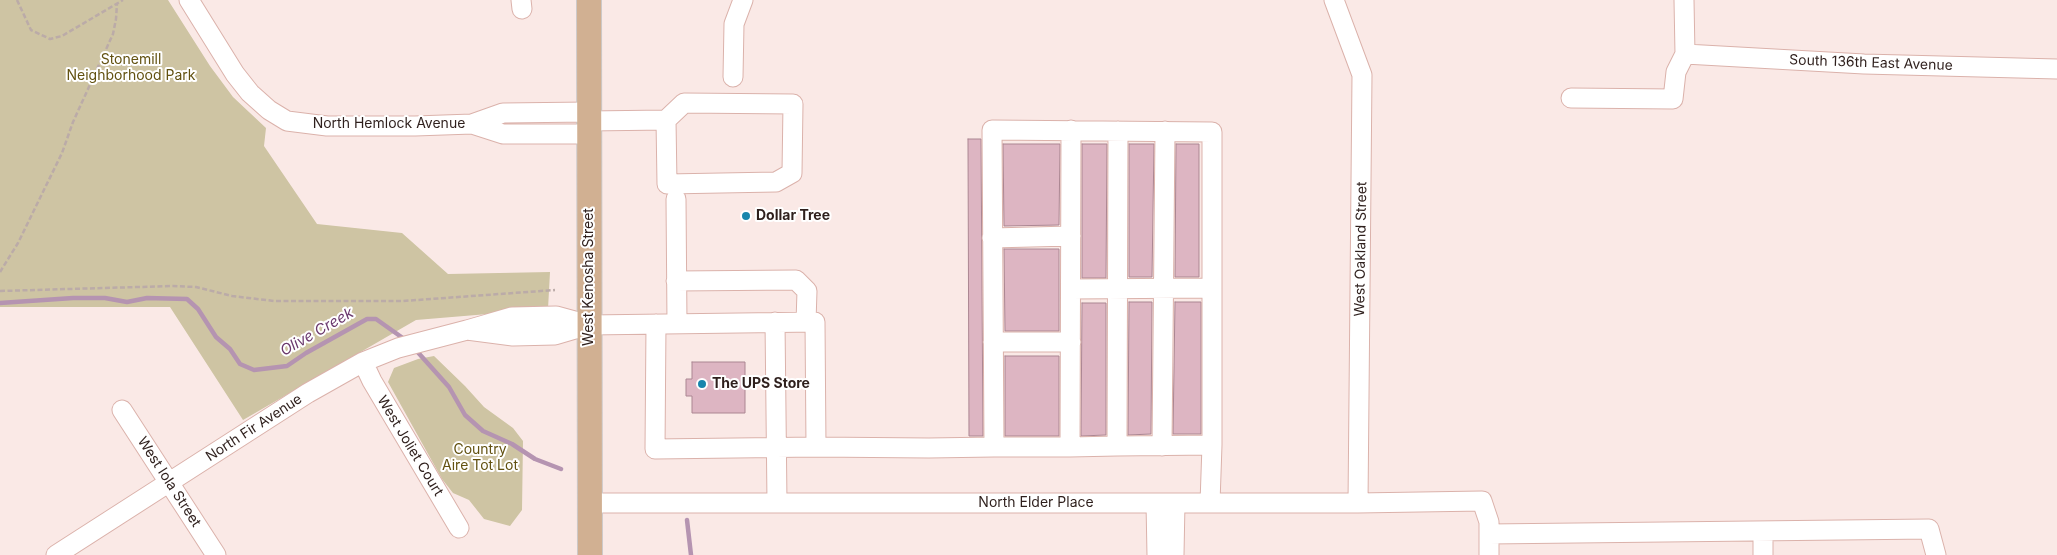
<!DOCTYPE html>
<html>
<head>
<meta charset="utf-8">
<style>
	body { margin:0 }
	canvas { display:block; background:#fae9e6 }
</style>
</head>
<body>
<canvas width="2057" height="555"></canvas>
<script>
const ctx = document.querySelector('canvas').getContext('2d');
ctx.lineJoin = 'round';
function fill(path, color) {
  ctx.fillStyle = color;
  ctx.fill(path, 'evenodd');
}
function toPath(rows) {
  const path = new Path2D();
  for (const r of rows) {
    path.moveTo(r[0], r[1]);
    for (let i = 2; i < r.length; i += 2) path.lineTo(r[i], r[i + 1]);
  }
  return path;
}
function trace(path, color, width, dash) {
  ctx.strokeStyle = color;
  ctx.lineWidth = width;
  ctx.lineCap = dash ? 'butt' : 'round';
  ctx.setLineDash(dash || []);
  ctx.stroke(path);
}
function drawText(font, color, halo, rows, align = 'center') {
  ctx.font = font + ' Inter,sans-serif';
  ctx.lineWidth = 4;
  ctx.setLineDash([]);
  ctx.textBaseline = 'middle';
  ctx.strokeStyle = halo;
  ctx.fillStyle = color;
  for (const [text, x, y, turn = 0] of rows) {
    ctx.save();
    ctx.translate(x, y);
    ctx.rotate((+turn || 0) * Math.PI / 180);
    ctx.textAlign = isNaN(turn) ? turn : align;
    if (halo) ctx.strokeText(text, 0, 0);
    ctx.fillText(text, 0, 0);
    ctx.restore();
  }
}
fill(toPath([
	[0,0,168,0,210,66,233,97,266,128,264,146,317,224,402,233,448,274,550,272,548,309,416,320,243,420,170,307,0,307],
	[434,356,465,386,484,407,513,428,523,441,522,510,510,526,484,519,469,500,453,493,442,479,388,382,394,368,418,359]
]), '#cec4a3');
trace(toPath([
	[0,303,73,298,105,298,127,302,147,298,187,299,198,309,216,337,230,349,240,364,254,370,287,366,306,353,367,319,376,319,407,341],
	[414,348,449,387,465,415,483,431,512,444,535,459,561,469],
	[687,520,691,555]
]), '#b594b1', 4.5);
const building = toPath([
	[968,139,981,139,983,436,969,436,968,139],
	[1003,144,1060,144,1059,225,1004,226,1003,144],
	[1082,144,1107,144,1106,278,1082,278,1082,144],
	[1129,144,1154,144,1152,277,1129,277,1129,144],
	[1176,144,1199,144,1199,277,1175,277,1176,144],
	[1004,249,1059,249,1059,331,1005,331,1004,249],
	[1129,302,1152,302,1151,434,1128,435,1129,302],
	[1175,302,1201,302,1201,434,1173,434,1175,302],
	[1082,303,1106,303,1106,435,1081,436,1082,303],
	[1005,356,1059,356,1059,436,1005,436,1005,356],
	[692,362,745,362,745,413,692,413,692,396,686,396,686,379,692,379,692,362]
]);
fill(building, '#ddb5c2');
trace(building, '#ab8692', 1);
const minor = toPath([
	[189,0,235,74,250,93,269,110,287,121,327,126,415,126,472,124,503,113,588,112],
	[521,0,522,9],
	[1334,0,1362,75,1358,503],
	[1685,54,1864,64,2057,69],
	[733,77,734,24,743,0],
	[1571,98,1673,99,1676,72,1685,54,1684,0],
	[588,121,666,120,667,184,776,182,792,173,793,104,684,103,666,120],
	[472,124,503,134,588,134],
	[676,199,677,324],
	[992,238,1071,236],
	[676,281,796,280,807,291,806,322],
	[1071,289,1212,288],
	[775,322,777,503],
	[656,324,655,449,816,447],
	[589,325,556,316,512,317,467,330,513,336,555,335,589,325,815,322,816,447,929,448,994,447,1070,447,1117,446,1212,445,1212,132,992,130,994,447],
	[993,342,1071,342],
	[363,362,372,381,459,528],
	[122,410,216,555],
	[1117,446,1118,131],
	[1162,446,1165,131],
	[1070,447,1071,130],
	[590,503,1358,503,1482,501,1489,522,1489,555],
	[1156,503,1157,555],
	[1210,503,1212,445],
	[1763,531,1763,555],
	[1489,534,1929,529,1936,555],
	[56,555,308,393,363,362,398,348,467,330],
	[1174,555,1175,503]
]);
const major = toPath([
	[589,0,590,555]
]);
trace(minor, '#dbb2ab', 21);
trace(major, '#cdc9c9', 26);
trace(toPath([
	[17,0,31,30,50,39,62,36,123,0],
	[0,272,18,243,62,153,73,122,113,34,116,19,117,4],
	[0,291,173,286,196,287,232,296,274,301,403,301,555,290]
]), '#bbaba8', 2.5, [5, 2.5]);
trace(minor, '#fff', 19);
trace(major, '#d1b092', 24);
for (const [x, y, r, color] of [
	[746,216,5,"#1885ac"],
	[702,384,5,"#1885ac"]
]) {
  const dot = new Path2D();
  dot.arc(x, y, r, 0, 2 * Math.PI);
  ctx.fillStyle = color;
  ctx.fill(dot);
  trace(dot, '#fff', 2);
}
drawText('14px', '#625110', '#fff', [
	["Stonemill",131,60],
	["Neighborhood Park",131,76],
	["Country",480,450],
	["Aire Tot Lot",480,466]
]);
drawText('14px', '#2e1f1c', '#fff', [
	["South 136th East Avenue",1871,63,2],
	["North Hemlock Avenue",389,124],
	["West Oakland Street",1361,249,-89],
	["West Kenosha Street",589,277,-90],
	["North Fir Avenue",254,428,-33],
	["West Joliet Court",410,446,59],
	["West Iola Street",169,482,57],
	["North Elder Place",1036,503]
]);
drawText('bold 14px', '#2e1f1c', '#fff', [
	["Dollar Tree",756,216],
	["The UPS Store",712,384]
], 'left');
drawText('italic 15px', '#6b396e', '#fff', [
	["Olive Creek",317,332,-30]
]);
</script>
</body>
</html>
